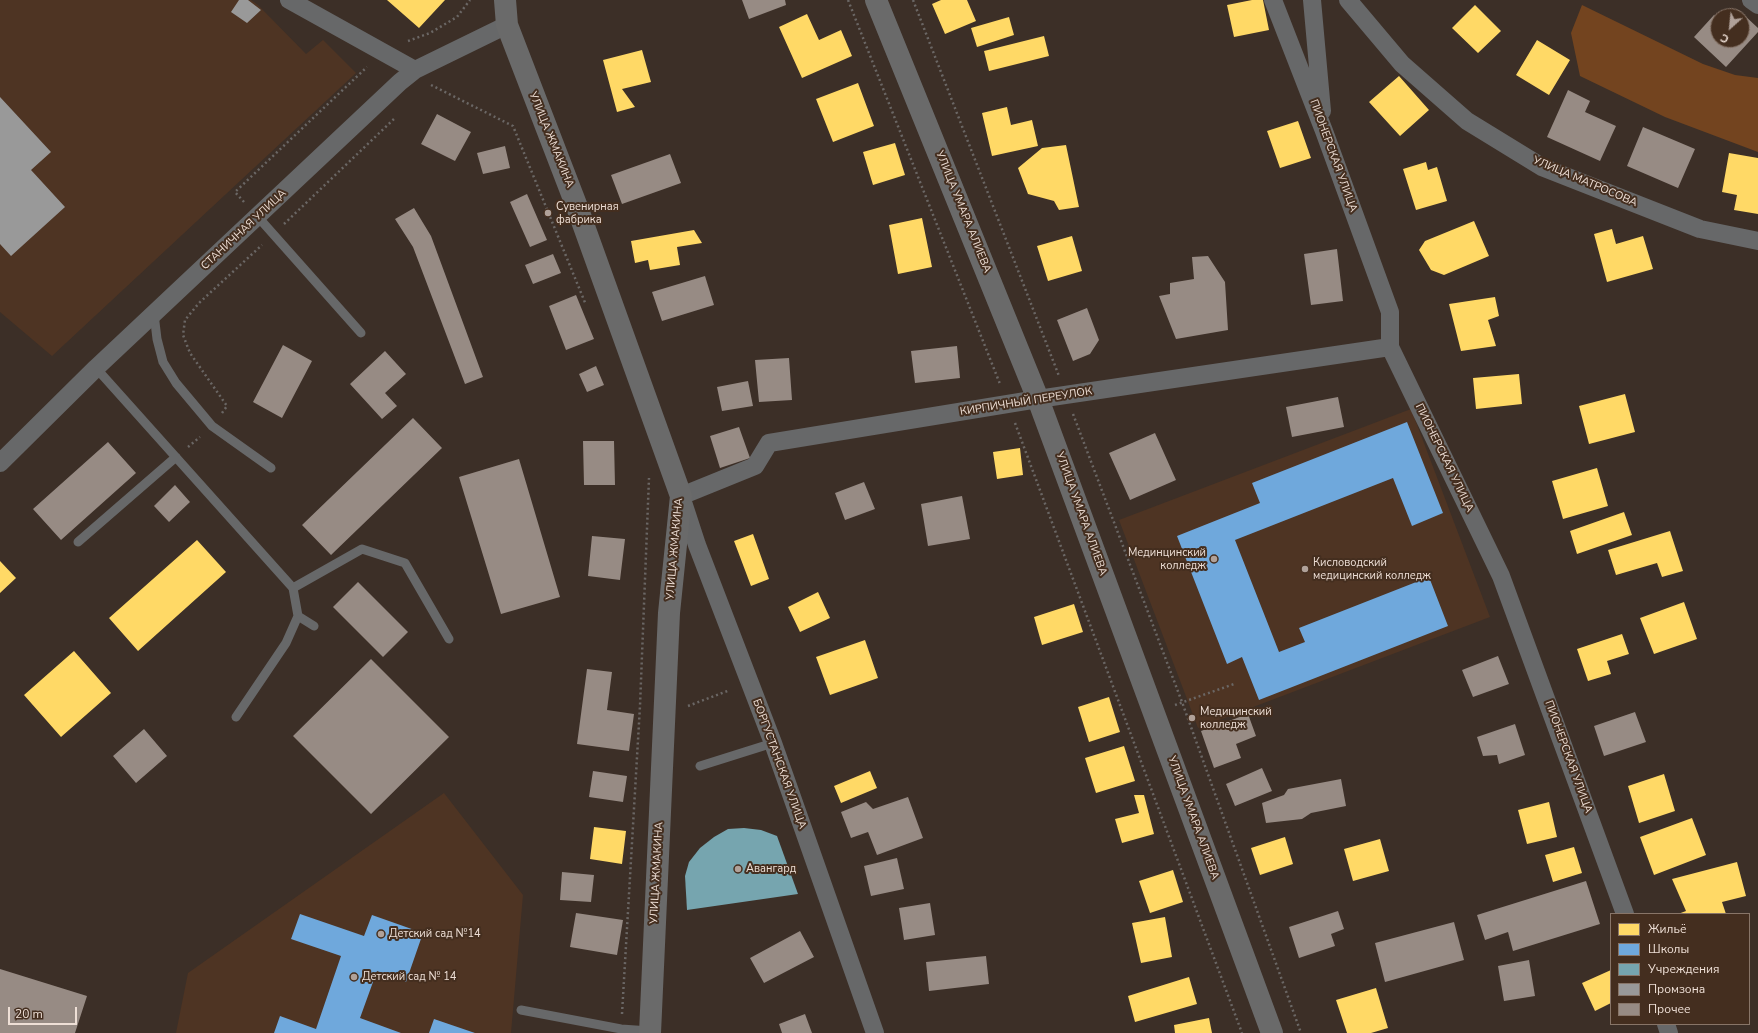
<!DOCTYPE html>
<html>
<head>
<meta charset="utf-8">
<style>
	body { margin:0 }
	#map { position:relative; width:1758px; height:1033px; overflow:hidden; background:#3c2f27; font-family:"Nunito Sans",sans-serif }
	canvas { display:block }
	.legend { position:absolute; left:1610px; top:913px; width:140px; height:112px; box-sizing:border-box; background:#442e1f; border:1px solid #887568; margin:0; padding:5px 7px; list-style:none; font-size:12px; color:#eedfd6 }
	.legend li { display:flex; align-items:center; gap:8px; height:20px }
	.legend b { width:20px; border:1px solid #887568 }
	.north { position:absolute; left:1710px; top:8px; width:40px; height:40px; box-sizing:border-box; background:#442e1f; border:1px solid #887568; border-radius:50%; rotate:207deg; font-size:11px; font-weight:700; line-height:16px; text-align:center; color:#eedfd6 }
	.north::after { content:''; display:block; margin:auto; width:14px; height:18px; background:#b0a199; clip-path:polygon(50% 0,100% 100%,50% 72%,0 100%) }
	.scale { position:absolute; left:8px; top:1007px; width:69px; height:18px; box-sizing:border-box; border:2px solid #eedfd6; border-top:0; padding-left:5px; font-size:12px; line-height:14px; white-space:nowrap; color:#eedfd6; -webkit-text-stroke:3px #442e1f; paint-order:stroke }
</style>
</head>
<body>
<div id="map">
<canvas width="1758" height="1033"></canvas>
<ul class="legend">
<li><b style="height:11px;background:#ffd966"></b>Жильё</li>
<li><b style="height:11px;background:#6fa8dc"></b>Школы</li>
<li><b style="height:11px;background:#76a5af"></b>Учреждения</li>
<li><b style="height:11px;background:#999"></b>Промзона</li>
<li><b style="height:11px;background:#978b84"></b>Прочее</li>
</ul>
<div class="north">С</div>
<div class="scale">20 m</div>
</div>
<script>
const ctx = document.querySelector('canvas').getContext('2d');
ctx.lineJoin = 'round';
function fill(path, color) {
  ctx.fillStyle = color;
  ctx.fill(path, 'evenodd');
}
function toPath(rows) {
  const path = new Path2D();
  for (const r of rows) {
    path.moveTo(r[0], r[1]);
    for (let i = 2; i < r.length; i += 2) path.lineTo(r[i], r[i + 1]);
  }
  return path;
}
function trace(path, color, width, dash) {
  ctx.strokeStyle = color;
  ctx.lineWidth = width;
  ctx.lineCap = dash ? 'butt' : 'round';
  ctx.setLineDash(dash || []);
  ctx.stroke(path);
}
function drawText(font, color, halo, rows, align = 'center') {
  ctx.font = font + ' "Nunito Sans",sans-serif';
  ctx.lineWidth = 4;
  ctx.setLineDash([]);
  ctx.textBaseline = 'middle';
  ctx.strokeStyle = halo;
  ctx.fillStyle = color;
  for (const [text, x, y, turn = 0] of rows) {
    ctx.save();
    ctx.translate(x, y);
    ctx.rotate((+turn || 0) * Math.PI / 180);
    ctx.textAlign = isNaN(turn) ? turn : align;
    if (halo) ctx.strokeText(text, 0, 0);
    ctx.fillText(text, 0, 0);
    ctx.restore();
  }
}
fill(toPath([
	[0,0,251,0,258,5,306,54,323,40,356,73,52,356,0,312],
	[1411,409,1490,617,1198,728,1119,520],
	[444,793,523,895,511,1033,176,1033,188,973]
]), '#4e3423');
fill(toPath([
	[1582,5,1703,64,1735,75,1758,78,1758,152,1665,117,1580,76,1571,33]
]), '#73441f');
fill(toPath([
	[387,0,445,0,419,28],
	[941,0,967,0,976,21,945,34,932,4],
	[1252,0,1263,0,1269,30,1234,37,1227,5],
	[1475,5,1501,31,1478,53,1452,28],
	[807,14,819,40,841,30,852,56,802,78,779,27],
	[1009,17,1014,35,977,47,971,28],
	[1044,36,1049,56,989,71,984,51],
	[1537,40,1570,60,1549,95,1516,75],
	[642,50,651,82,622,89,635,107,617,112,603,60],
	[1399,76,1429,110,1400,136,1369,102],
	[858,83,874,126,833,142,816,99],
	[1007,107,1011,125,1032,120,1038,146,992,156,982,113],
	[1298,121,1311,158,1280,168,1267,131],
	[895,143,905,175,873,185,863,152],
	[1066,145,1079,207,1059,210,1054,201,1028,194,1018,168,1042,148],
	[1729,153,1758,158,1758,214,1734,210,1737,195,1722,192],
	[1426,162,1428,170,1437,167,1447,201,1416,210,1403,169],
	[922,218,932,267,898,274,889,225],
	[1474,221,1489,256,1444,275,1431,270,1419,250,1425,241],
	[1612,229,1616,244,1643,236,1653,269,1607,282,1594,234],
	[694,230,702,243,677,247,680,265,650,270,648,260,635,263,631,241],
	[1072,236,1082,271,1048,281,1037,246],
	[1495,297,1499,316,1488,320,1496,346,1461,351,1449,304],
	[1519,374,1522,404,1476,409,1473,378],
	[1625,394,1635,432,1589,444,1579,406],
	[1020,448,1023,475,997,479,993,452],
	[1597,468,1608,506,1563,519,1552,481],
	[1624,512,1632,535,1577,554,1570,531],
	[1670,531,1683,571,1662,577,1657,563,1616,575,1608,550],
	[753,534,769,579,751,586,734,541],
	[197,540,226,572,138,651,109,618],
	[0,561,16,578,0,593],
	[818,592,830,618,800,632,788,607],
	[1684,602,1697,639,1654,654,1640,618],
	[1074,604,1083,632,1042,645,1034,617],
	[1622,634,1629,654,1607,661,1611,674,1588,681,1577,649],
	[865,640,878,678,830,695,816,657],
	[74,651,111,693,61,737,24,695],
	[1109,697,1120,732,1089,742,1078,707],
	[1124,746,1135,781,1096,793,1085,758],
	[870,771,877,788,841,803,834,786],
	[1664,774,1675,811,1639,823,1628,786],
	[1134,795,1144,795,1154,834,1122,843,1115,819,1139,813],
	[1549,802,1557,837,1527,844,1518,810],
	[1692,818,1706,855,1654,875,1640,837],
	[594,827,626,831,622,864,590,859],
	[1285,837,1293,864,1260,875,1251,848],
	[1380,839,1389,871,1353,881,1344,849],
	[1574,847,1582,873,1553,882,1545,855],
	[1737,862,1746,896,1722,902,1726,914,1678,914,1686,911,1672,879],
	[1173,870,1183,902,1150,913,1139,881],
	[1165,917,1172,957,1141,963,1132,923],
	[1611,970,1611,1003,1595,1011,1582,983],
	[1189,977,1197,1004,1135,1022,1128,996],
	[1376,988,1388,1028,1371,1033,1347,1033,1336,1000],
	[1209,1018,1212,1033,1175,1033,1174,1025]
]), '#ffd966');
fill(toPath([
	[1407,422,1443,513,1412,526,1393,478,1235,540,1279,652,1305,642,1299,628,1429,577,1448,626,1259,700,1242,657,1227,664,1177,536,1260,503,1252,483],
	[300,914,364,936,372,915,423,933,406,982,377,971,360,1018,401,1033,274,1033,280,1016,316,1029,341,956,291,939],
	[434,1019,475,1033,429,1033]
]), '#6fa8dc');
fill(toPath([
	[744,828,761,830,777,836,798,894,687,910,685,876,689,862,700,848,714,837,728,829]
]), '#76a5af');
fill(toPath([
	[239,0,248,0,261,10,247,23,231,12],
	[0,97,51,152,31,170,65,207,11,256,0,244]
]), '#999');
fill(toPath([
	[742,0,785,0,786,5,749,19],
	[1714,15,1718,19,1718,40,1742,40,1742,16,1744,15,1758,28,1758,32,1726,67,1694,37],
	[1568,90,1590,101,1585,112,1616,126,1600,161,1547,137],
	[437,114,471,132,455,161,421,144],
	[1643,127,1695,149,1678,188,1627,166],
	[505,146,510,168,483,174,477,153],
	[670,154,681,183,622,204,611,175],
	[527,194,547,240,530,247,510,202],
	[414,208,431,236,483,377,465,384,413,247,395,219],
	[1337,249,1343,301,1311,305,1304,254],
	[553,254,561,273,533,284,525,265],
	[1208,256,1225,282,1228,330,1176,339,1159,296,1170,294,1170,283,1194,279,1192,257],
	[705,276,714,305,662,321,652,292],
	[576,295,594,339,566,350,549,306],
	[1087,308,1099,340,1090,354,1073,361,1057,320],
	[283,345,312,361,282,418,253,402],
	[957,346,960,378,915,383,911,351],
	[385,351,406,374,385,393,397,406,382,419,350,384],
	[789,358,792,400,759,402,755,360],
	[596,366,604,385,587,392,579,374],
	[748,381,753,406,722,411,717,387],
	[1338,397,1344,427,1292,437,1286,407],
	[413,418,442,448,331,555,302,525],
	[739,427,750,458,720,468,710,436],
	[1155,433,1176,480,1130,500,1109,453],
	[583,441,614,441,615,485,584,485],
	[108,442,136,473,61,540,33,509],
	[519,459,560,597,501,614,459,477],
	[864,482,875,509,845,520,835,493],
	[175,485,190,502,169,522,154,506],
	[962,496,970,539,928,546,921,504],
	[592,536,625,539,620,580,588,576],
	[358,582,408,632,383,657,333,607],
	[1498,656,1509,684,1473,697,1462,670],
	[371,659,449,737,371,814,293,736],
	[587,669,612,672,607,710,634,714,629,751,577,744],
	[1635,712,1646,742,1604,756,1594,726],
	[1248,714,1256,736,1236,744,1241,758,1214,768,1201,731],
	[1515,724,1525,755,1499,764,1497,755,1483,756,1477,737],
	[144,729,167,756,136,783,113,756],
	[1262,768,1272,791,1235,806,1226,784],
	[593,771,627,776,623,802,589,797],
	[1341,779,1346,806,1311,813,1302,819,1266,823,1262,803,1284,795,1288,789],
	[908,797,923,838,877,855,868,832,851,838,841,812,866,802,873,809],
	[897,858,904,889,871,896,864,866],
	[562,872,594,875,591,902,560,900],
	[1586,881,1600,924,1513,951,1508,932,1485,940,1477,915],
	[930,903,935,935,904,940,899,908],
	[1338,911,1344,929,1331,934,1335,946,1299,958,1289,927],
	[576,913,623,920,617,955,570,947],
	[1454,922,1464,960,1385,982,1375,943],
	[800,931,814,957,764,983,750,958],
	[986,956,989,984,929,991,926,962],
	[1529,960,1535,996,1504,1001,1498,966],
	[0,969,87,996,75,1033,0,1033],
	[805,1014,812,1033,782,1033,779,1024]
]), '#978b84');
trace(toPath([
	[848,0,1000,384],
	[913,0,1059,376],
	[408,41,430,33,457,17,470,0],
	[431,85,513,126,586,305],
	[244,202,235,192,367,67],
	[284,224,395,118],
	[222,413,227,406,190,353,183,335,185,320,199,303,262,245],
	[1073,414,1182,702,1301,1033],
	[1015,423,1242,1033],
	[188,447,200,437],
	[1175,705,1234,684],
	[688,706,730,690],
	[622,1014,640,706,649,478]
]), '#6b6765', 2.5, [2, 3]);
trace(toPath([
	[258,217,361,333],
	[154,314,157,339,163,362,176,383,212,426,271,468],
	[96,368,293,588,298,616,286,643,236,717],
	[78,542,176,457],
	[293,588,362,549,405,563,449,639],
	[298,616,314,626],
	[700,766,773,743],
	[521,1010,621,1029,650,1031]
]), '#676869', 9);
trace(toPath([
	[289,0,415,70],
	[1273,0,1324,131,1390,312,1390,347,1501,576,1625,914],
	[1312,0,1322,111],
	[1348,0,1402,64,1467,121,1542,167,1700,229,1758,241],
	[1751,0,1758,5],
	[0,463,96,368,400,82,415,70,507,25],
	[1666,1024,1669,1033],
	[875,1033,773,743,697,545,681,496,755,466,769,443,1038,399,1390,347]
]), '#676869', 18);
trace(toPath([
	[505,0,507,25,577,207,681,496,669,613,650,1033],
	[876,0,1038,399,1272,1033]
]), '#6a6a6a', 22);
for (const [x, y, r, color] of [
	[548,213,4,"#b0a199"],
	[1214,559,4,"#b0a199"],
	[1305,569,4,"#b0a199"],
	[1192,718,4,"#b0a199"],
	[738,869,4,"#b0a199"],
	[381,934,4,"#b0a199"],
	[354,977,4,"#b0a199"]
]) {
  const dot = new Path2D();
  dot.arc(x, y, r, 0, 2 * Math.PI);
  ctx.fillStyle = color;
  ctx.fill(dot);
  trace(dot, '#442e1f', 1.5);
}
drawText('11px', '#eedfd6', '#442e1f', [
	["УЛИЦА ЖМАКИНА",551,140,68],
	["ПИОНЕРСКАЯ УЛИЦА",1333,156,70],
	["УЛИЦА МАТРОСОВА",1585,182,23],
	["УЛИЦА УМАРА АЛИЕВА",963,212,68],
	["СТАНИЧНАЯ УЛИЦА",244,230,-43],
	["КИРПИЧНЫЙ ПЕРЕУЛОК",1026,402,-9],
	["ПИОНЕРСКАЯ УЛИЦА",1444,458,64],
	["УЛИЦА УМАРА АЛИЕВА",1081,514,70],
	["УЛИЦА ЖМАКИНА",675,549,-85],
	["ПИОНЕРСКАЯ УЛИЦА",1568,757,70],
	["БОРГУСТАНСКАЯ УЛИЦА",779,764,70],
	["УЛИЦА УМАРА АЛИЕВА",1193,818,70],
	["УЛИЦА ЖМАКИНА",657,873,-87]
]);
drawText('11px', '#eedfd6', '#442e1f', [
	["Сувенирная",556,207],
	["фабрика",556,220],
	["Мединцинский",1206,553,"right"],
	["колледж",1206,566,"right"],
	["Кисловодский",1313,563],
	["медицинский колледж",1313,576],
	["Медицинский",1200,712],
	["колледж",1200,725],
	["Авангард",746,869],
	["Детский сад №14",389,934],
	["Детский сад № 14",362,977]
], 'left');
</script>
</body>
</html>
